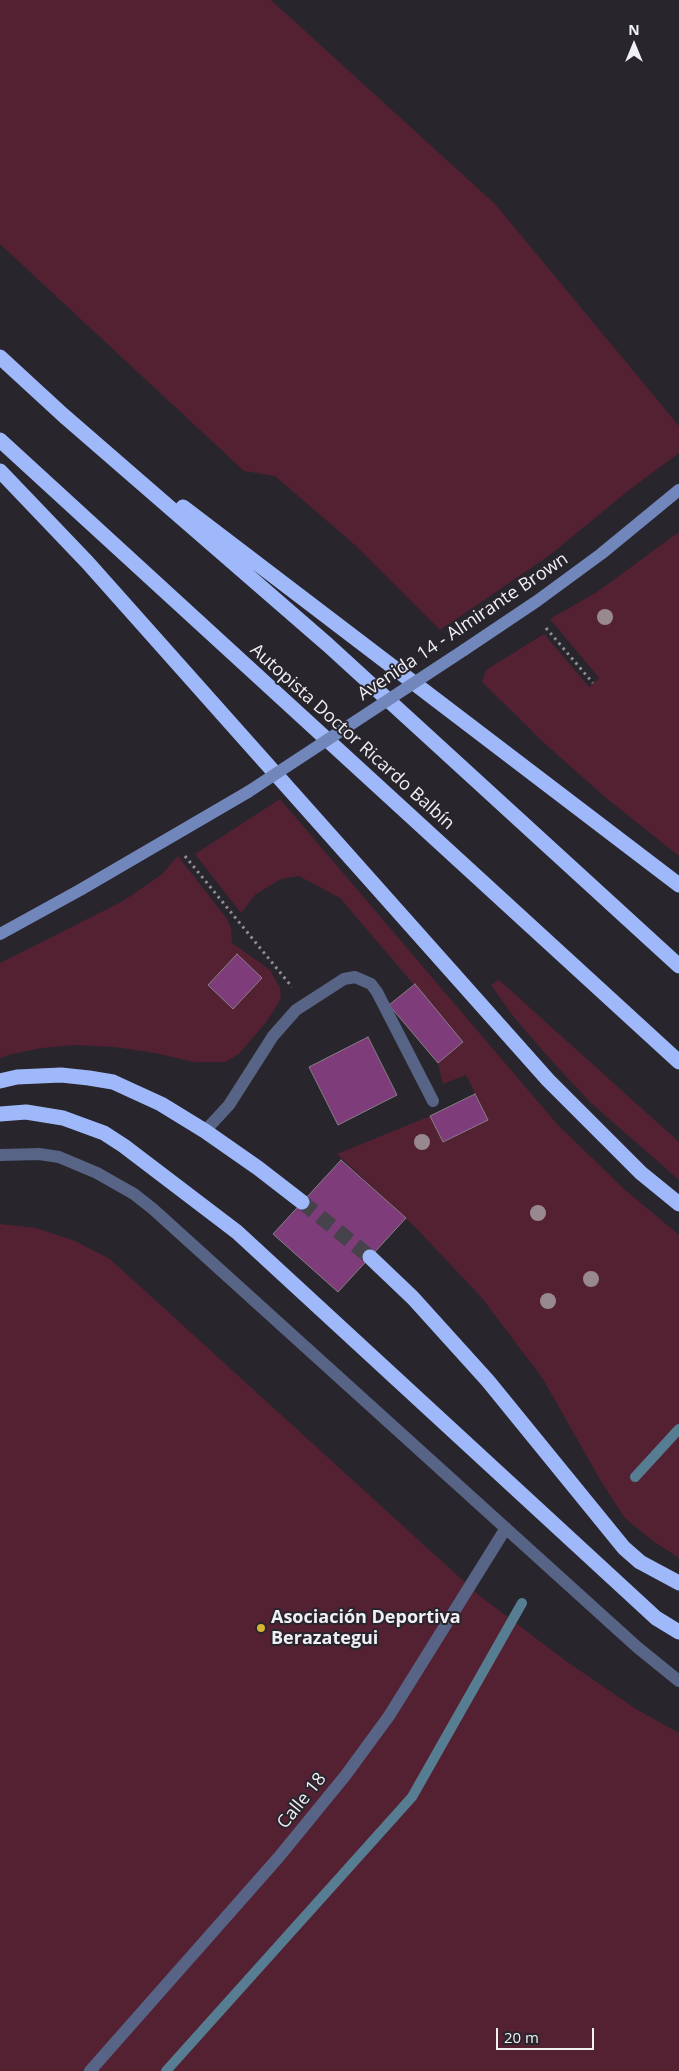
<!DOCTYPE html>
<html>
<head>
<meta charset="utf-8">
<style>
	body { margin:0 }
	#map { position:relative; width:679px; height:2071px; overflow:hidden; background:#28252d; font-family:"Open Sans",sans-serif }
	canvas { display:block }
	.north { position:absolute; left:609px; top:20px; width:50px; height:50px; -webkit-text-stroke:4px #28252d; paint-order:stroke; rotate:0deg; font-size:14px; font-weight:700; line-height:20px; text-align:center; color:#f0eff4 }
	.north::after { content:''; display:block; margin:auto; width:18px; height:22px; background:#f0eff4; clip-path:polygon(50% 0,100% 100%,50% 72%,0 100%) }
	.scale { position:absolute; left:496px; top:2028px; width:98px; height:22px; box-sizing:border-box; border:2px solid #f0eff4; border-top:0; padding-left:6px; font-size:15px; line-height:18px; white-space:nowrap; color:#f0eff4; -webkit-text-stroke:4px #28252d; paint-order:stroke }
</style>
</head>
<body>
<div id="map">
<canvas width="679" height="2071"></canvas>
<div class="north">N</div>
<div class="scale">20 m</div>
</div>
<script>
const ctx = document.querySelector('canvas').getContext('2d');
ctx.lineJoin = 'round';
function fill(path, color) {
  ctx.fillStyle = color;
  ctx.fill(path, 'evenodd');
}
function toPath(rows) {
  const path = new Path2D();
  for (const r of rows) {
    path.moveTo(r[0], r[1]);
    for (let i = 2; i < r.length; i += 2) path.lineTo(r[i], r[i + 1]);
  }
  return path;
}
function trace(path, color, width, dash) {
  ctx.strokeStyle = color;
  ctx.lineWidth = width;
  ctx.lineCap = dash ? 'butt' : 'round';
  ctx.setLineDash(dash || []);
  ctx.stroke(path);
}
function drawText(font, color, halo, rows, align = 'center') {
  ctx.font = font + ' "Open Sans",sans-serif';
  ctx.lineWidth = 4;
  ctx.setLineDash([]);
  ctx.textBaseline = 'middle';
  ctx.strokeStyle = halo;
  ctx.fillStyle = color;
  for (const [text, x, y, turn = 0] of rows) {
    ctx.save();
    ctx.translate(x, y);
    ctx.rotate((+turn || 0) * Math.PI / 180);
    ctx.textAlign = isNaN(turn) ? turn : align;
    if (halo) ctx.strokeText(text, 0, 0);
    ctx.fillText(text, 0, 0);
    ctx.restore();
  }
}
fill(toPath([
	[0,0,271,0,495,204,679,426,679,453,629,490,550,555,440,630,355,545,275,476,244,471,0,244],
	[679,532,679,856,606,798,542,741,482,682,486,670,544,634,589,687,599,678,550,619,597,592],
	[280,799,557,1124,624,1189,679,1235,679,1558,653,1541,625,1518,602,1483,543,1379,482,1298,415,1227,337,1154,430,1116,443,1142,488,1120,466,1075,443,1084,438,1063,463,1042,340,898,299,876,281,879,256,894,241,913,195,854],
	[178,856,227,919,231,928,232,943,270,970,280,988,281,998,267,1021,239,1054,225,1062,194,1062,155,1053,115,1047,75,1045,42,1048,12,1054,0,1058,0,963,123,901,161,875],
	[499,980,679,1142,679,1180,591,1103,550,1059,513,1016,491,985],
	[0,1224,36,1228,75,1241,110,1259,480,1596,566,1661,636,1709,679,1733,679,2071,0,2071]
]), '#542133');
trace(toPath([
	[635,1477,679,1429],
	[166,2071,412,1797,522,1603]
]), '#577d93', 10);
const building = toPath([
	[237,954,262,978,233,1009,208,985,237,954],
	[415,984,463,1042,438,1063,389,1005,415,984],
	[368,1037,397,1095,338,1125,309,1067,368,1037],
	[475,1094,488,1120,443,1142,430,1116,475,1094],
	[341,1160,406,1218,338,1292,273,1234,341,1160]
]);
fill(building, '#7e3c7a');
trace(building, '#877f86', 1);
trace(toPath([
	[302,1202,370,1257]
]), '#46434b', 15, [15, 8]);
trace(toPath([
	[546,628,593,683],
	[185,856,292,987]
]), '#908e95', 3, [2.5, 4]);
trace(toPath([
	[205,1131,229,1105,273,1036,296,1010,344,979,355,977,371,984,377,992,433,1101]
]), '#576485', 12);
trace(toPath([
	[0,1155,39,1154,59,1157,97,1173,134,1194,153,1209,637,1647,679,1681],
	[90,2071,278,1858,345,1776,389,1716,506,1528]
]), '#576485', 12);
trace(toPath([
	[464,650,537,601,601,554,679,490],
	[0,934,80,890,248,792]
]), '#7186ba', 12);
trace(toPath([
	[0,357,63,415,328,645,679,966],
	[0,440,679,1062],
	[0,471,88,563,548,1080,641,1173,679,1204],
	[183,507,679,885],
	[0,1081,17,1077,61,1075,89,1078,113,1082,161,1104,205,1131,258,1168,302,1202],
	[0,1114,26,1112,63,1118,104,1133,124,1146,237,1232,656,1618,679,1632],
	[370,1257,413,1298,488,1381,624,1548,640,1562,679,1583]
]), '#9fb8fa', 15);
trace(toPath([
	[248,792,464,650]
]), '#7186ba', 12);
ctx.fillStyle = '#98888f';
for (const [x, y] of [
	[605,617],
	[422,1142],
	[538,1213],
	[591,1279],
	[548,1301]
]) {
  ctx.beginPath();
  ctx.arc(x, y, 8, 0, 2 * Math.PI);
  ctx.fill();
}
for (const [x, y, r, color] of [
	[261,1628,5,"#d8b434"]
]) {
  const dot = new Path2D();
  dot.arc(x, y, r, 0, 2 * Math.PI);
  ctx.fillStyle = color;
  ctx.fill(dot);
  trace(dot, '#28252d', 2);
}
drawText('18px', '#f0eff4', '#28252d', [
	["Avenida 14 - Almirante Brown",463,627,-34],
	["Autopista Doctor Ricardo Balbín",352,737,42],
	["Calle 18",302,1801,-51]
]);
drawText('bold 18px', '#f0eff4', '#28252d', [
	["Asociación Deportiva",271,1618],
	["Berazategui",271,1639]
], 'left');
</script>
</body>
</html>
